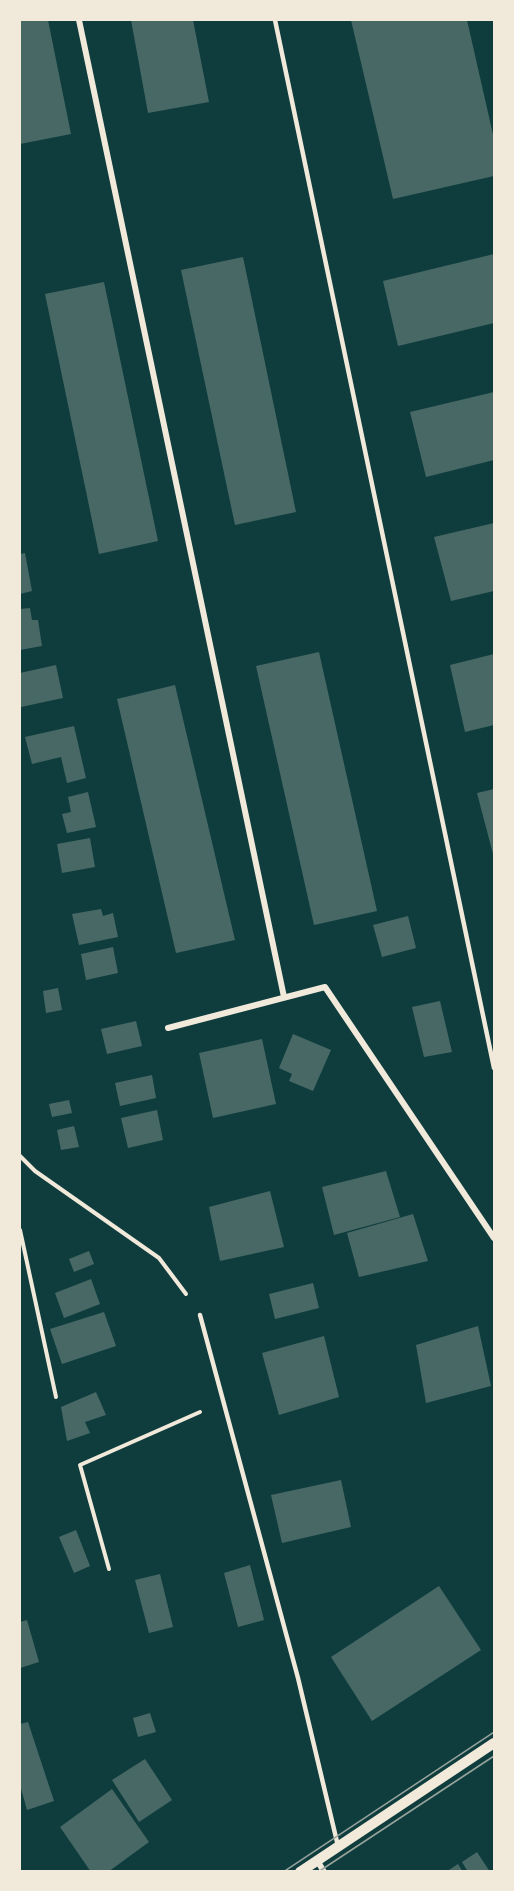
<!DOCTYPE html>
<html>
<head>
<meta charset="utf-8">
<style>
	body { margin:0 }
	#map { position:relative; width:514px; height:1891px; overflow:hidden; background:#0f3d3e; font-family:"IBM Plex Sans",sans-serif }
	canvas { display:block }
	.frame { position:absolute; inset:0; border:21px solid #f1e9da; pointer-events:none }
</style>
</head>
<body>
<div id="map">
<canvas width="514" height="1891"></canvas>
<div class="frame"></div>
</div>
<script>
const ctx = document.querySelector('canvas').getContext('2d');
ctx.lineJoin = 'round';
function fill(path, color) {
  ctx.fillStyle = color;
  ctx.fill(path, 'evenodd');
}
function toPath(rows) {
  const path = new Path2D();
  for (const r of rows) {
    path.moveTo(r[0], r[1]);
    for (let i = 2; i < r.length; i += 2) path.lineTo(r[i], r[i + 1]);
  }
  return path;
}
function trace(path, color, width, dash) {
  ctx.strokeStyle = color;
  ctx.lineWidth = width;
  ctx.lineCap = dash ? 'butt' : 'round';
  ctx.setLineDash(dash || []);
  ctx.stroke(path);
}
fill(toPath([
	[20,20,48,20,71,134,20,144],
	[131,20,193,20,209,102,148,113],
	[351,20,467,20,494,139,494,176,393,199],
	[494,254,494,323,398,346,383,281],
	[243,257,296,512,235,525,181,270],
	[104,282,158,541,99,554,45,294],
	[494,392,494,460,426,477,410,412],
	[494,523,494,591,451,601,434,537],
	[25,553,32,591,20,594,20,554],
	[30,608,32,620,38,620,42,646,20,650,20,609],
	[319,652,377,911,314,925,256,666],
	[494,654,494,725,465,732,450,665],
	[56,665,63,698,21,707,20,673],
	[175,685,235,940,176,953,117,699],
	[74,726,86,778,67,783,61,757,32,764,25,737],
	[494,789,494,858,477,793],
	[88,792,96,827,67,833,62,814,71,812,68,797],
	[90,838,95,867,62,873,57,844],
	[101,909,103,916,113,913,118,937,79,945,72,914],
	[408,916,416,948,382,957,373,925],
	[113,947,118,973,86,980,81,954],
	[58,988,62,1010,46,1013,43,991],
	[440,1001,452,1052,424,1057,412,1007],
	[136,1021,142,1046,107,1054,101,1029],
	[293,1034,331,1050,313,1091,289,1081,292,1074,279,1068],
	[262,1039,276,1104,213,1118,199,1053],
	[152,1075,156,1098,120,1106,115,1083],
	[69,1100,72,1113,52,1117,49,1104],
	[157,1110,163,1140,128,1148,121,1118],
	[74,1126,79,1147,61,1150,57,1130],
	[386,1171,400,1217,334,1235,322,1187],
	[270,1191,284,1247,220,1261,209,1207],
	[413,1214,428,1261,359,1277,347,1233],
	[89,1251,94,1264,74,1272,69,1259],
	[91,1279,100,1304,64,1318,55,1293],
	[313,1283,319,1308,275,1319,269,1294],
	[104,1312,116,1346,62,1364,50,1329],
	[478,1326,491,1386,426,1403,416,1345],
	[324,1336,339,1397,279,1415,262,1353],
	[96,1392,106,1415,85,1422,90,1433,67,1441,61,1407],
	[341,1480,351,1527,282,1543,271,1495],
	[76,1530,90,1566,74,1573,59,1537],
	[250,1565,264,1620,238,1627,224,1573],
	[160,1574,173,1627,149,1633,135,1580],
	[439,1586,481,1650,372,1721,331,1657],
	[27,1620,39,1662,20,1668,20,1622],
	[150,1713,156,1732,138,1737,133,1718],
	[28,1722,54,1801,27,1810,20,1785,20,1724],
	[145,1759,172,1800,139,1822,112,1780],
	[112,1789,149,1842,108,1872,91,1872,60,1827],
	[477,1852,490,1872,468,1872,462,1862],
	[458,1864,463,1872,446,1872]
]), '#486865');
trace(toPath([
	[20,1156,35,1171,159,1258,186,1294],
	[20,1230,56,1397],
	[109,1569,80,1465,200,1412]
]), '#f1e9da', 4);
trace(toPath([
	[275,20,494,1068],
	[200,1315,298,1678,338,1846]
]), '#f1e9da', 4.5);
trace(toPath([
	[79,20,284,997],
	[168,1028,325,987,494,1238],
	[317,1860,324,1872]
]), '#f1e9da', 6);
trace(toPath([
	[300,1872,494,1743]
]), '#f1e9da', 10);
trace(toPath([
	[283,1872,494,1732],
	[318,1872,494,1756]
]), '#97a49c', 1.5);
</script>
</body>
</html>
